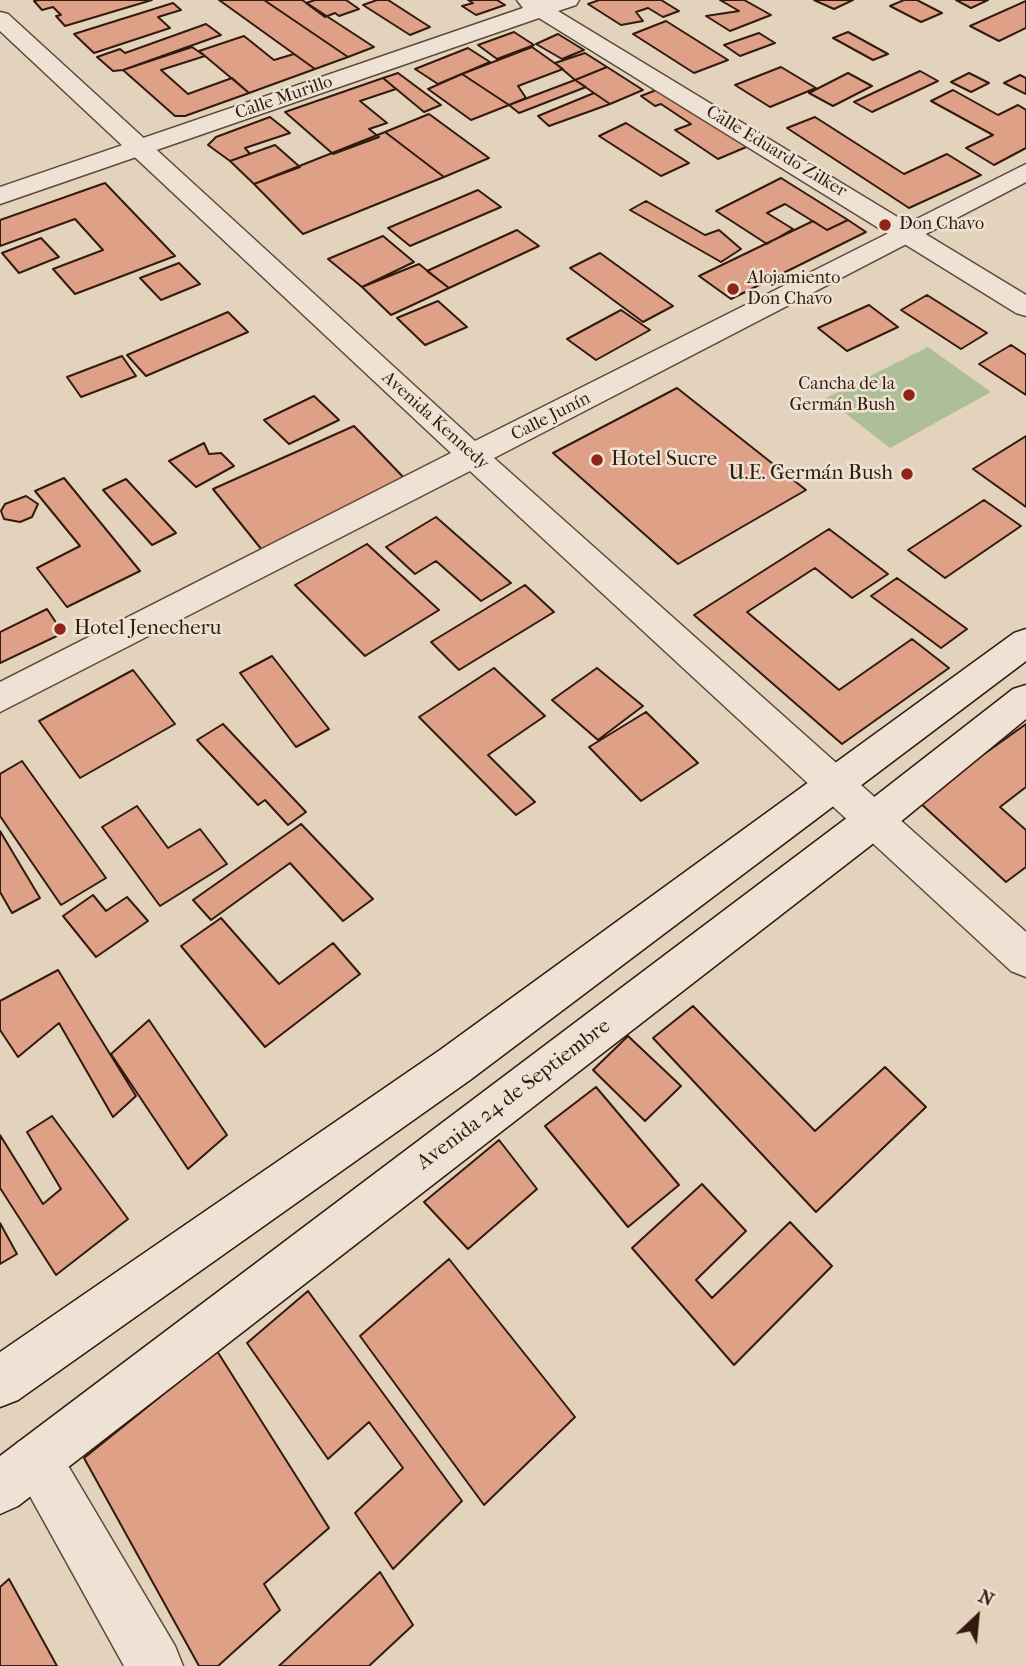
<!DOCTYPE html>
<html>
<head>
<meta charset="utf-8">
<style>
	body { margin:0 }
	#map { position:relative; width:1026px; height:1666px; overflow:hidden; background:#e3d3bc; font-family:"IM FELL French Canon",serif }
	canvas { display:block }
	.north { position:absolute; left:942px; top:1582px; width:70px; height:70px; -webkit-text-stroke:5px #ede2d3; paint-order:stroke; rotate:26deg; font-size:19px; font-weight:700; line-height:28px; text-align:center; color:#321a0e }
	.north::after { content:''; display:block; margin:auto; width:24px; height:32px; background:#321a0e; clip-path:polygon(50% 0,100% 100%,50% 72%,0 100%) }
</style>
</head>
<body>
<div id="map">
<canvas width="1026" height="1666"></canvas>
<div class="north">N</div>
</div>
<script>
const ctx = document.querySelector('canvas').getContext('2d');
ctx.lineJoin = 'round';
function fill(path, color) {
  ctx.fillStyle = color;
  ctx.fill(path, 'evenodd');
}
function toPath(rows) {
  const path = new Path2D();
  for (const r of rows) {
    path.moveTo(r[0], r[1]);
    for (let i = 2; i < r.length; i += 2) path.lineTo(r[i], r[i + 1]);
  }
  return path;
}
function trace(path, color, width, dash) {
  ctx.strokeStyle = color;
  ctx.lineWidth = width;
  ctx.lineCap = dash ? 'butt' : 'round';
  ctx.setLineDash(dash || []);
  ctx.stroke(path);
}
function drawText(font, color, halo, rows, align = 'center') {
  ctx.font = font + ' "IM FELL French Canon",serif';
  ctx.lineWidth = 5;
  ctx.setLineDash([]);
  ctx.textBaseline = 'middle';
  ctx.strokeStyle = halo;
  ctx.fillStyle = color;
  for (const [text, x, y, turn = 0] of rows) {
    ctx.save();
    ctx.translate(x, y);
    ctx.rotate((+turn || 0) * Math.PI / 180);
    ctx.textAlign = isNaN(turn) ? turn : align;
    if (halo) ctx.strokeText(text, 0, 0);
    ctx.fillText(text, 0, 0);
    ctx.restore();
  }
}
fill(toPath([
	[928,347,991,392,890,448,826,398]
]), '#aebe96');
const building = toPath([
	[39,0,152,0,65,26,56,16,61,15,53,7,42,10,34,1,39,0],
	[219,0,264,0,348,57,315,69,219,0],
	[264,0,302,0,374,47,348,57,264,0],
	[315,0,346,0,359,9,339,16,335,13,325,17,306,3,315,0],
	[377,0,388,0,430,27,410,35,363,5,377,0],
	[468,0,497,0,505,5,476,15,462,6,473,3,468,0],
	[599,0,661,0,679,11,663,17,648,8,636,12,643,21,621,25,588,4,599,0],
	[720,0,744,0,771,15,730,31,706,16,739,11,720,0],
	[814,0,853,0,834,9,814,0],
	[904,0,917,0,942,13,921,22,890,6,904,0],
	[956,0,988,0,971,8,956,0],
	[1026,1,1026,28,999,41,970,26,1026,1],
	[173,3,181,10,158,17,170,28,94,53,74,34,173,3],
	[666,21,728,60,694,73,633,34,666,21],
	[206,24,221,35,123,70,113,71,97,57,120,49,125,53,206,24],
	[514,32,534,45,497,59,478,45,514,32],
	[848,32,888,54,873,60,833,38,848,32],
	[759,33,775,43,740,56,724,45,759,33],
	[558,34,584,50,562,59,536,44,558,34],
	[244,36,274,60,294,54,315,69,249,93,199,51,244,36],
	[192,47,205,56,161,70,188,94,232,78,249,93,185,116,175,116,123,70,192,47],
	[532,47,563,69,518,86,526,98,509,105,462,74,532,47],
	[468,48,490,62,438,84,415,69,468,48],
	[585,53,607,67,575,80,555,63,585,53],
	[607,67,643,90,610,104,575,80,607,67],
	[781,67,816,88,770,107,735,85,781,67],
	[920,71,938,81,872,112,854,102,920,71],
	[398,73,441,105,424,112,383,78,398,73],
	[848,73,872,86,833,106,809,93,848,73],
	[969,73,989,83,971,92,951,82,969,73],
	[462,74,509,105,471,120,428,89,462,74],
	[1020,75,1026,78,1026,94,1004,83,1020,75],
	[383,78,396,89,360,101,387,123,369,129,379,137,333,154,285,112,383,78],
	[575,80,586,87,519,113,509,105,575,80],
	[664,87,751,145,718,159,675,130,691,124,661,104,655,106,641,96,664,87],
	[953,90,998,115,1018,105,1026,110,1026,148,994,165,966,148,993,135,931,101,953,90],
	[594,93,610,104,549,126,538,116,594,93],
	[429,114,489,158,444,177,385,132,429,114],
	[270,117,290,133,245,148,250,154,230,161,208,145,216,137,270,117],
	[815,117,904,174,947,154,981,175,909,208,787,128,815,117],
	[626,123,689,163,661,176,599,136,626,123],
	[385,132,444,177,303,234,254,184,385,132],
	[275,145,300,167,254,184,230,161,275,145],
	[781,178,848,220,827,230,785,204,767,213,793,229,767,244,716,211,781,178],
	[105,183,175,256,75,294,53,269,103,250,75,219,0,246,0,220,105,183],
	[478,190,501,207,410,246,388,228,478,190],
	[646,201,705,235,719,230,741,249,721,262,630,210,646,201],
	[848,220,866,232,731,299,699,276,813,221,827,230,848,220],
	[517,230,539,246,449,288,427,271,517,230],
	[383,236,414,262,362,287,328,259,383,236],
	[41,238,59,257,19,273,2,253,41,238],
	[600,253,673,306,643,322,570,268,600,253],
	[179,263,200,284,161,300,140,278,179,263],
	[419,264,449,288,391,315,362,287,419,264],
	[927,295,987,333,961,349,901,310,927,295],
	[438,301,467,327,425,345,397,318,438,301],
	[869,305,898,327,847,351,818,328,869,305],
	[621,310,650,330,596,360,567,339,621,310],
	[228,312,248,332,146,376,127,355,228,312],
	[1011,345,1026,355,1026,395,979,364,1011,345],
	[122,356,136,376,81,397,67,377,122,356],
	[677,388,806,490,678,564,553,453,677,388],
	[314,396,339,420,289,444,264,420,314,396],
	[354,426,407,481,262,550,213,489,354,426],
	[1026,436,1026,507,973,469,1026,436],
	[204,443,209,454,221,453,234,466,196,487,169,461,204,443],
	[64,478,140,571,67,607,37,568,80,546,35,491,64,478],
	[126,479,176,533,152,545,103,490,126,479],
	[26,496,38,504,32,517,20,522,4,519,1,511,5,504,26,496],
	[984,500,1021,526,945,578,908,550,984,500],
	[436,517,511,583,481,601,436,561,415,574,386,547,436,517],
	[829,529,888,574,852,598,815,568,747,612,839,690,912,639,949,668,842,744,694,615,829,529],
	[367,544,439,610,365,656,295,585,367,544],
	[897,578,967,629,941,648,871,596,897,578],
	[525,585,554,612,459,670,431,642,525,585],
	[47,609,63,633,0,663,0,632,47,609],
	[272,656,329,729,296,747,240,673,272,656],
	[494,668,545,716,488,755,535,802,516,815,419,717,494,668],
	[597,668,643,706,598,740,552,700,597,668],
	[133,670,175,724,80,778,39,721,133,670],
	[646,712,698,763,641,801,589,747,646,712],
	[223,724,306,812,288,825,265,800,258,805,197,740,223,724],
	[1026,724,1026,787,1000,807,1026,830,1026,867,1006,882,918,801,1026,724],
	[22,761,106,878,61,905,0,816,0,774,22,761],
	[137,806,168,848,200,829,227,864,160,906,102,827,137,806],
	[301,824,373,899,343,921,290,863,211,920,193,900,301,824],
	[0,831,40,898,12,913,0,892,0,831],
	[93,895,106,911,127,897,148,921,96,957,63,916,93,895],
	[221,918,279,984,333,943,360,974,265,1047,181,946,221,918],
	[58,970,136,1096,113,1117,59,1023,18,1057,0,1030,0,1001,58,970],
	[693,1006,815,1131,885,1067,926,1107,816,1212,653,1038,693,1006],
	[149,1020,227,1135,188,1169,111,1054,149,1020],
	[628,1036,681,1086,645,1121,593,1070,628,1036],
	[596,1087,679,1185,628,1227,545,1126,596,1087],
	[52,1116,128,1219,56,1275,0,1188,0,1135,43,1204,61,1189,27,1132,52,1116],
	[499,1140,537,1189,468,1249,424,1202,499,1140],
	[702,1184,746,1231,696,1280,712,1298,790,1222,832,1266,734,1365,632,1248,702,1184],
	[0,1223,17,1254,0,1264,0,1223],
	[449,1259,575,1417,484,1505,360,1336,449,1259],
	[308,1291,462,1501,393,1569,355,1513,403,1468,369,1422,328,1459,247,1343,308,1291],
	[217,1351,329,1528,264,1584,280,1610,218,1666,199,1666,84,1458,217,1351],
	[380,1572,413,1625,369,1666,279,1666,380,1572],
	[9,1579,57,1666,0,1666,0,1587,9,1579]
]);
fill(building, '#dfa088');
trace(building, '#321a0e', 2);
const minor = toPath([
	[0,12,8,14,475,441,1026,164,1026,182,494,458,1026,932,1026,977,1011,971,470,471,0,712,0,682,451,453,0,31,0,12],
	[36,1434,54,1442,175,1646,183,1666,124,1666,10,1460,18,1442,36,1434]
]);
const tertiary = toPath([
	[517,0,579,0,576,5,558,11,1026,295,1026,316,1016,313,539,18,0,204,0,187,523,8,517,0]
]);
const secondary = toPath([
	[1026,629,1026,661,470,1080,18,1400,0,1407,0,1352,440,1050,1014,633,1026,629],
	[1026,685,1026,719,888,832,18,1506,0,1514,0,1456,860,808,1013,689,1026,685]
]);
trace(minor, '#5e483a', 3);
trace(tertiary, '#5e483a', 3);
trace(secondary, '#321a0e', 3);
fill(minor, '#ede2d3');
fill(tertiary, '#ede2d3');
fill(secondary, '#ede2d3');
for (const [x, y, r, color] of [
	[885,225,7,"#8f2418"],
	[733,289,7,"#8f2418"],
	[909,395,7,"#8f2418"],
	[597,460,7,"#8f2418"],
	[907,474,7,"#8f2418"],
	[60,629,7,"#8f2418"]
]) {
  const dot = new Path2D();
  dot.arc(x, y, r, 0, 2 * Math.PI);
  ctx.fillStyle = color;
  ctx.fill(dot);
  trace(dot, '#ede2d3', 2.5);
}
drawText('18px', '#321a0e', '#ede2d3', [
	["Calle Murillo",284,98,-19],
	["Calle Eduardo Zilker",776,152,31],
	["Calle Junín",551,417,-27],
	["Avenida Kennedy",435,421,42]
]);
drawText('18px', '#321a0e', '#ede2d3', [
	["Don Chavo",899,225],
	["Alojamiento",747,279],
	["Don Chavo",747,300],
	["Cancha de la",895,385,"right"],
	["Germán Bush",895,406,"right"]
], 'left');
drawText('21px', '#321a0e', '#ede2d3', [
	["Hotel Sucre",611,460],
	["U.E. Germán Bush",893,474,"right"],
	["Hotel Jenecheru",74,629]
], 'left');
drawText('21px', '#321a0e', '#ede2d3', [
	["Avenida 24 de Septiembre",514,1095,-37]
]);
</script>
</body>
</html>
